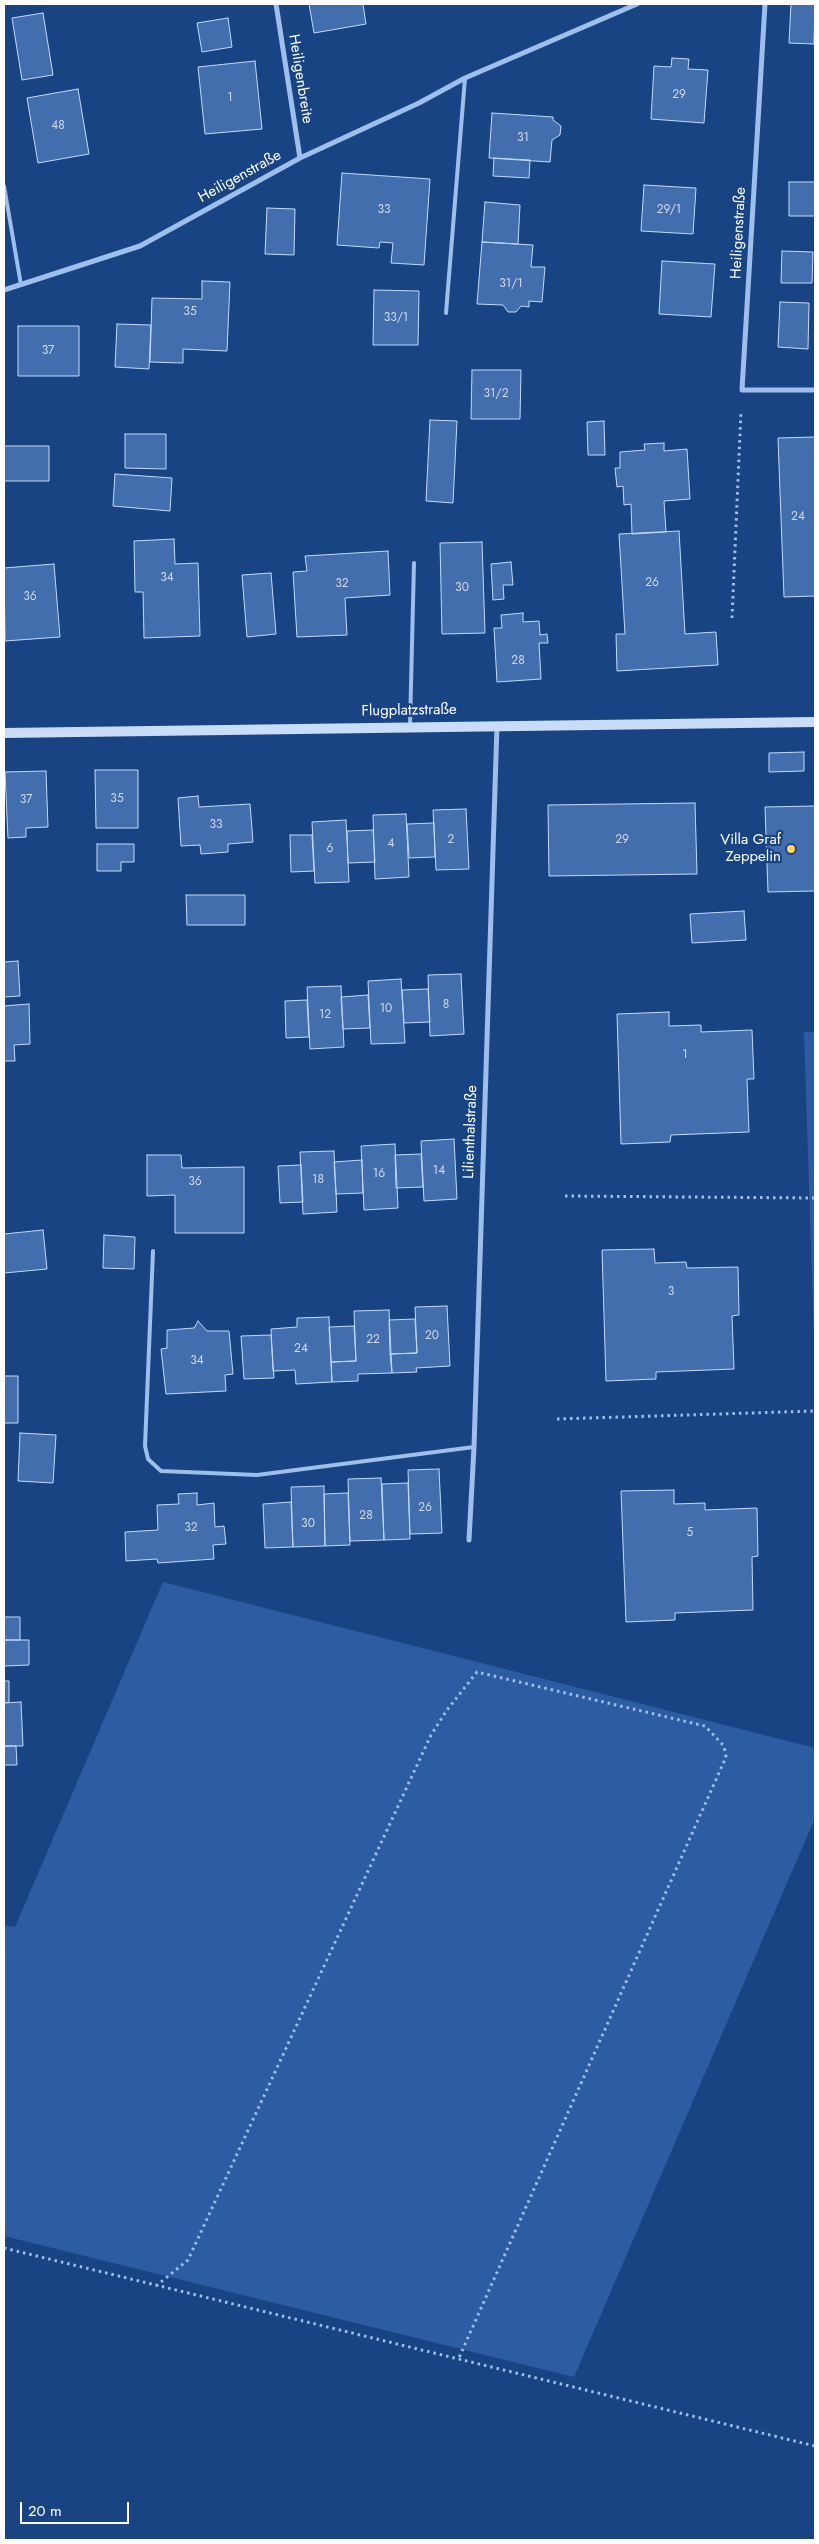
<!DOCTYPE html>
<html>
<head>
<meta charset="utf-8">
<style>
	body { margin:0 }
	#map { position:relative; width:819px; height:2544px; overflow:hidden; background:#194484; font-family:Jost,sans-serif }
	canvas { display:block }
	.frame { position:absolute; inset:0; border:5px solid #fff; pointer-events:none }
	.scale { position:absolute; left:20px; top:2502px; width:109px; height:22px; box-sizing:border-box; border:2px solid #fff; border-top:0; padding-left:6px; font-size:15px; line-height:18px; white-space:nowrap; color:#fff; -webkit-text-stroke:4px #194484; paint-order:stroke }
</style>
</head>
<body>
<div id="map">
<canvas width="819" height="2544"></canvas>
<div class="frame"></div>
<div class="scale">20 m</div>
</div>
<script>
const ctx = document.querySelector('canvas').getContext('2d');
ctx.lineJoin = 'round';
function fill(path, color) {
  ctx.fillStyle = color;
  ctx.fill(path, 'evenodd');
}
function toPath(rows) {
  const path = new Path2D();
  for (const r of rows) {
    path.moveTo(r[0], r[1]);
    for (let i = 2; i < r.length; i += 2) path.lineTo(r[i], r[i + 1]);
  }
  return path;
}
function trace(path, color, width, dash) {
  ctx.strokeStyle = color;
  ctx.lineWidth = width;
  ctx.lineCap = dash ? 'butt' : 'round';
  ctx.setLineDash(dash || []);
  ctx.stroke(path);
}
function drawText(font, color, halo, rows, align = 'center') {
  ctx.font = font + ' Jost,sans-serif';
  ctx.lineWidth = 4.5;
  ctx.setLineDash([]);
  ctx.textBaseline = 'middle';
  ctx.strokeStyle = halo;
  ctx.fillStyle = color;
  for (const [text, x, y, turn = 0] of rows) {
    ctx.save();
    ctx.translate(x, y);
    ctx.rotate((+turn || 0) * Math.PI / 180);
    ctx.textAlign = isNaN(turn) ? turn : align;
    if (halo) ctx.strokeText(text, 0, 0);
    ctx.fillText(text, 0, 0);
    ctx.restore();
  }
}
fill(toPath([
	[804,1032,815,1032,815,1371],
	[163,1582,815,1748,815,1818,574,2377,4,2236,4,1925,15,1927]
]), '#2c5da3');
const building = toPath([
	[309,4,363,4,366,24,314,33,309,4],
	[791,4,815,4,814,44,789,43,791,4],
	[43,13,53,75,22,80,12,18,43,13],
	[228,18,232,47,202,52,197,23,228,18],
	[672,58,689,59,688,69,708,70,704,123,651,119,654,66,671,67,672,58],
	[255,61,262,129,205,134,198,67,255,61],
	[78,89,89,154,38,163,27,98,78,89],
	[492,113,553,117,553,120,561,126,560,135,552,140,550,162,489,158,492,113],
	[494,158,530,160,529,178,493,176,494,158],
	[342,173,430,179,424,265,391,263,393,243,380,242,379,248,337,245,342,173],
	[789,182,815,182,815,216,789,216,789,182],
	[644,185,696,188,693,234,641,231,644,185],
	[485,202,520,205,518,244,482,242,485,202],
	[267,208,295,209,294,255,265,254,267,208],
	[482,242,533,245,531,267,545,267,542,302,529,301,529,307,521,306,516,312,508,312,503,305,477,304,482,242],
	[782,251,813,252,812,283,781,283,782,251],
	[662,261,715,264,711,317,659,314,662,261],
	[202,281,230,282,227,351,183,349,183,363,150,362,152,298,202,299,202,281],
	[374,290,419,291,418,345,373,345,374,290],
	[780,302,809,303,808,349,778,347,780,302],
	[117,324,151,325,149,369,115,367,117,324],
	[18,326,79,326,79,376,18,376,18,326],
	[472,370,521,370,520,419,471,419,472,370],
	[430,420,457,421,453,503,426,501,430,420],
	[604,421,605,455,588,455,587,422,604,421],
	[125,434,166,434,166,469,125,468,125,434],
	[815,437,815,596,784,597,778,438,815,437],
	[664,443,664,451,687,449,690,499,664,501,666,532,632,534,631,504,624,505,623,486,617,487,615,468,620,468,620,452,645,450,644,444,664,443],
	[4,446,49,446,49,481,4,481,4,446],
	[115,474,172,478,170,511,113,506,115,474],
	[679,531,685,634,716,632,718,665,617,671,616,634,625,634,619,534,679,531],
	[174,539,175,564,198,563,200,636,144,638,143,592,135,592,134,541,174,539],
	[482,542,485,633,442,634,440,543,482,542],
	[388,551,390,595,345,598,347,635,297,637,293,572,307,571,305,556,388,551],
	[511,562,513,585,503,585,504,599,493,600,491,564,511,562],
	[54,564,60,637,5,641,4,568,54,564],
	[271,573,276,634,247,637,242,575,271,573],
	[523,613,523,622,539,621,540,635,547,634,548,643,539,643,541,679,497,682,494,628,502,628,501,615,523,613],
	[804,752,804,771,769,772,769,753,804,752],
	[95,770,138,770,138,828,96,828,95,770],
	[46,771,48,827,26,828,26,837,8,838,5,772,46,771],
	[198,796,199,807,250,804,253,842,228,844,228,852,201,854,200,845,181,846,178,798,198,796],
	[695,803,697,874,549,876,548,805,695,803],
	[815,806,815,891,768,892,765,807,815,806],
	[466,809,469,869,436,870,433,810,466,809],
	[406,814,409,877,375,879,373,815,406,814],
	[346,820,349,882,315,883,312,822,346,820],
	[434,823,435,857,409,858,407,824,434,823],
	[373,830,375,862,348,863,347,831,373,830],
	[290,835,312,835,314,871,291,872,290,835],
	[97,844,134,844,134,862,121,862,121,871,97,871,97,844],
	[186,895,245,895,245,925,187,925,186,895],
	[744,911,746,940,692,943,690,914,744,911],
	[18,961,20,996,4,997,4,962,18,961],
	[461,974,464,1034,430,1036,428,975,461,974],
	[401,979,405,1043,371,1044,368,981,401,979],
	[341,986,344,1047,310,1049,307,987,341,986],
	[428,989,430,1022,404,1023,402,990,428,989],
	[368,995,370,1028,343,1029,341,997,368,995],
	[307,1000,309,1037,286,1038,285,1001,307,1000],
	[29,1004,30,1044,14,1045,15,1061,4,1061,4,1006,29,1004],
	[669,1012,669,1026,701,1025,701,1032,752,1030,754,1079,747,1079,749,1132,671,1135,670,1142,621,1144,617,1014,669,1012],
	[454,1139,457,1199,424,1201,421,1141,454,1139],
	[395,1144,398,1208,364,1210,361,1146,395,1144],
	[334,1151,337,1212,303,1214,300,1152,334,1151],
	[421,1154,423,1187,396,1188,395,1155,421,1154],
	[147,1155,181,1155,182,1168,244,1167,244,1233,175,1233,175,1195,147,1196,147,1155],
	[362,1160,363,1193,336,1194,334,1162,362,1160],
	[301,1165,303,1202,280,1203,278,1166,301,1165],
	[43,1230,47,1269,4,1273,4,1234,43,1230],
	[104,1235,135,1237,134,1269,103,1268,104,1235],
	[654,1249,655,1263,686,1262,687,1268,738,1267,739,1315,732,1316,734,1369,656,1372,656,1379,606,1381,602,1250,654,1249],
	[447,1306,450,1366,416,1368,417,1372,392,1373,390,1354,417,1353,415,1307,447,1306],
	[389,1310,392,1373,358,1374,358,1381,332,1382,331,1362,356,1361,354,1311,389,1310],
	[329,1317,332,1382,296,1384,295,1370,273,1371,271,1329,297,1327,297,1318,329,1317],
	[415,1319,417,1353,390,1354,389,1320,415,1319],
	[198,1321,207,1331,229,1331,233,1374,225,1375,226,1391,166,1394,161,1349,167,1348,167,1330,194,1328,198,1321],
	[354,1326,356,1361,331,1362,329,1327,354,1326],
	[271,1335,274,1378,244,1379,241,1336,271,1335],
	[4,1376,18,1376,18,1423,4,1423,4,1376],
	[20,1433,56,1435,53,1483,18,1481,20,1433],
	[439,1469,442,1533,410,1534,408,1470,439,1469],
	[381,1478,384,1540,350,1541,348,1479,381,1478],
	[408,1483,410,1539,384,1540,382,1484,408,1483],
	[324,1486,325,1546,293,1547,291,1487,324,1486],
	[674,1490,674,1504,705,1503,705,1510,757,1508,758,1556,752,1557,753,1610,675,1613,675,1620,626,1622,621,1491,674,1490],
	[197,1493,197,1505,214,1503,215,1527,224,1526,226,1544,213,1545,214,1559,158,1563,157,1559,126,1561,125,1532,158,1530,157,1505,179,1504,178,1494,197,1493],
	[348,1493,350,1545,325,1546,324,1494,348,1493],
	[291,1502,293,1547,265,1548,263,1504,291,1502],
	[4,1617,20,1617,20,1640,4,1640,4,1617],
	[4,1640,29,1640,29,1665,4,1666,4,1640],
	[4,1681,9,1681,9,1702,4,1703,4,1681],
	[21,1702,23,1746,4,1746,4,1703,21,1702],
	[4,1746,16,1746,17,1765,4,1765,4,1746]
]);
fill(building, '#426ead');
trace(building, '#c3daf9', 1);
trace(toPath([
	[732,618,741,411],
	[565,1196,815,1198],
	[557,1419,815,1411],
	[4,2248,815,2446],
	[156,2286,188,2260,431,1735,447,1710,477,1672,705,1726,724,1746,726,1757,458,2360]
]), '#9ebeec', 3, [2.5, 4]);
trace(toPath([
	[4,186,21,285],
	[446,313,465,78],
	[410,726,414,563],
	[153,1251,145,1446,148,1459,161,1471,257,1475,474,1447]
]), '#9ebeec', 4);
trace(toPath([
	[276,4,300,158],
	[765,4,742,390,815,390],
	[4,290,140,246,300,158,419,103,465,78,637,4],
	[469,1540,474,1447,497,725]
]), '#9ebeec', 5);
trace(toPath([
	[4,733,815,722]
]), '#caddf8', 10);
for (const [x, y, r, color] of [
	[791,849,5,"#ffd459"]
]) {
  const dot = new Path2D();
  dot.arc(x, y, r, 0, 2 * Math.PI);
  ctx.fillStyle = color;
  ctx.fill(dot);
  trace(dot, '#194484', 2);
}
drawText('12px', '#d0dbea', null, [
	["29",679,95],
	["1",230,98],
	["48",58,126],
	["31",523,138],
	["33",384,210],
	["29/1",669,210],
	["31/1",511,284],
	["35",190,312],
	["33/1",396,318],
	["37",48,351],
	["31/2",496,394],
	["24",798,517],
	["34",167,578],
	["26",652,583],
	["32",342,584],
	["30",462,588],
	["36",30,597],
	["28",518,661],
	["35",117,799],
	["37",26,800],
	["33",216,825],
	["2",451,840],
	["29",622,840],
	["4",391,844],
	["6",330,849],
	["8",446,1005],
	["10",386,1009],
	["12",325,1015],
	["1",685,1055],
	["14",439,1171],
	["16",379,1174],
	["18",318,1180],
	["36",195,1182],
	["3",671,1292],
	["20",432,1336],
	["22",373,1340],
	["24",301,1349],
	["34",197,1361],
	["26",425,1508],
	["28",366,1516],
	["30",308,1524],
	["32",191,1528],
	["5",690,1533]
]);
drawText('15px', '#fff', '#194484', [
	["Heiligenbreite",300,79,81],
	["Heiligenstraße",240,177,-29],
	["Heiligenstraße",739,233,-87],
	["Flugplatzstraße",409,711,-1],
	["Lilienthalstraße",471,1132,-88]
]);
drawText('15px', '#fff', '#194484', [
	["Villa Graf",781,840],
	["Zeppelin",781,857]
], 'right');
</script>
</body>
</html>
